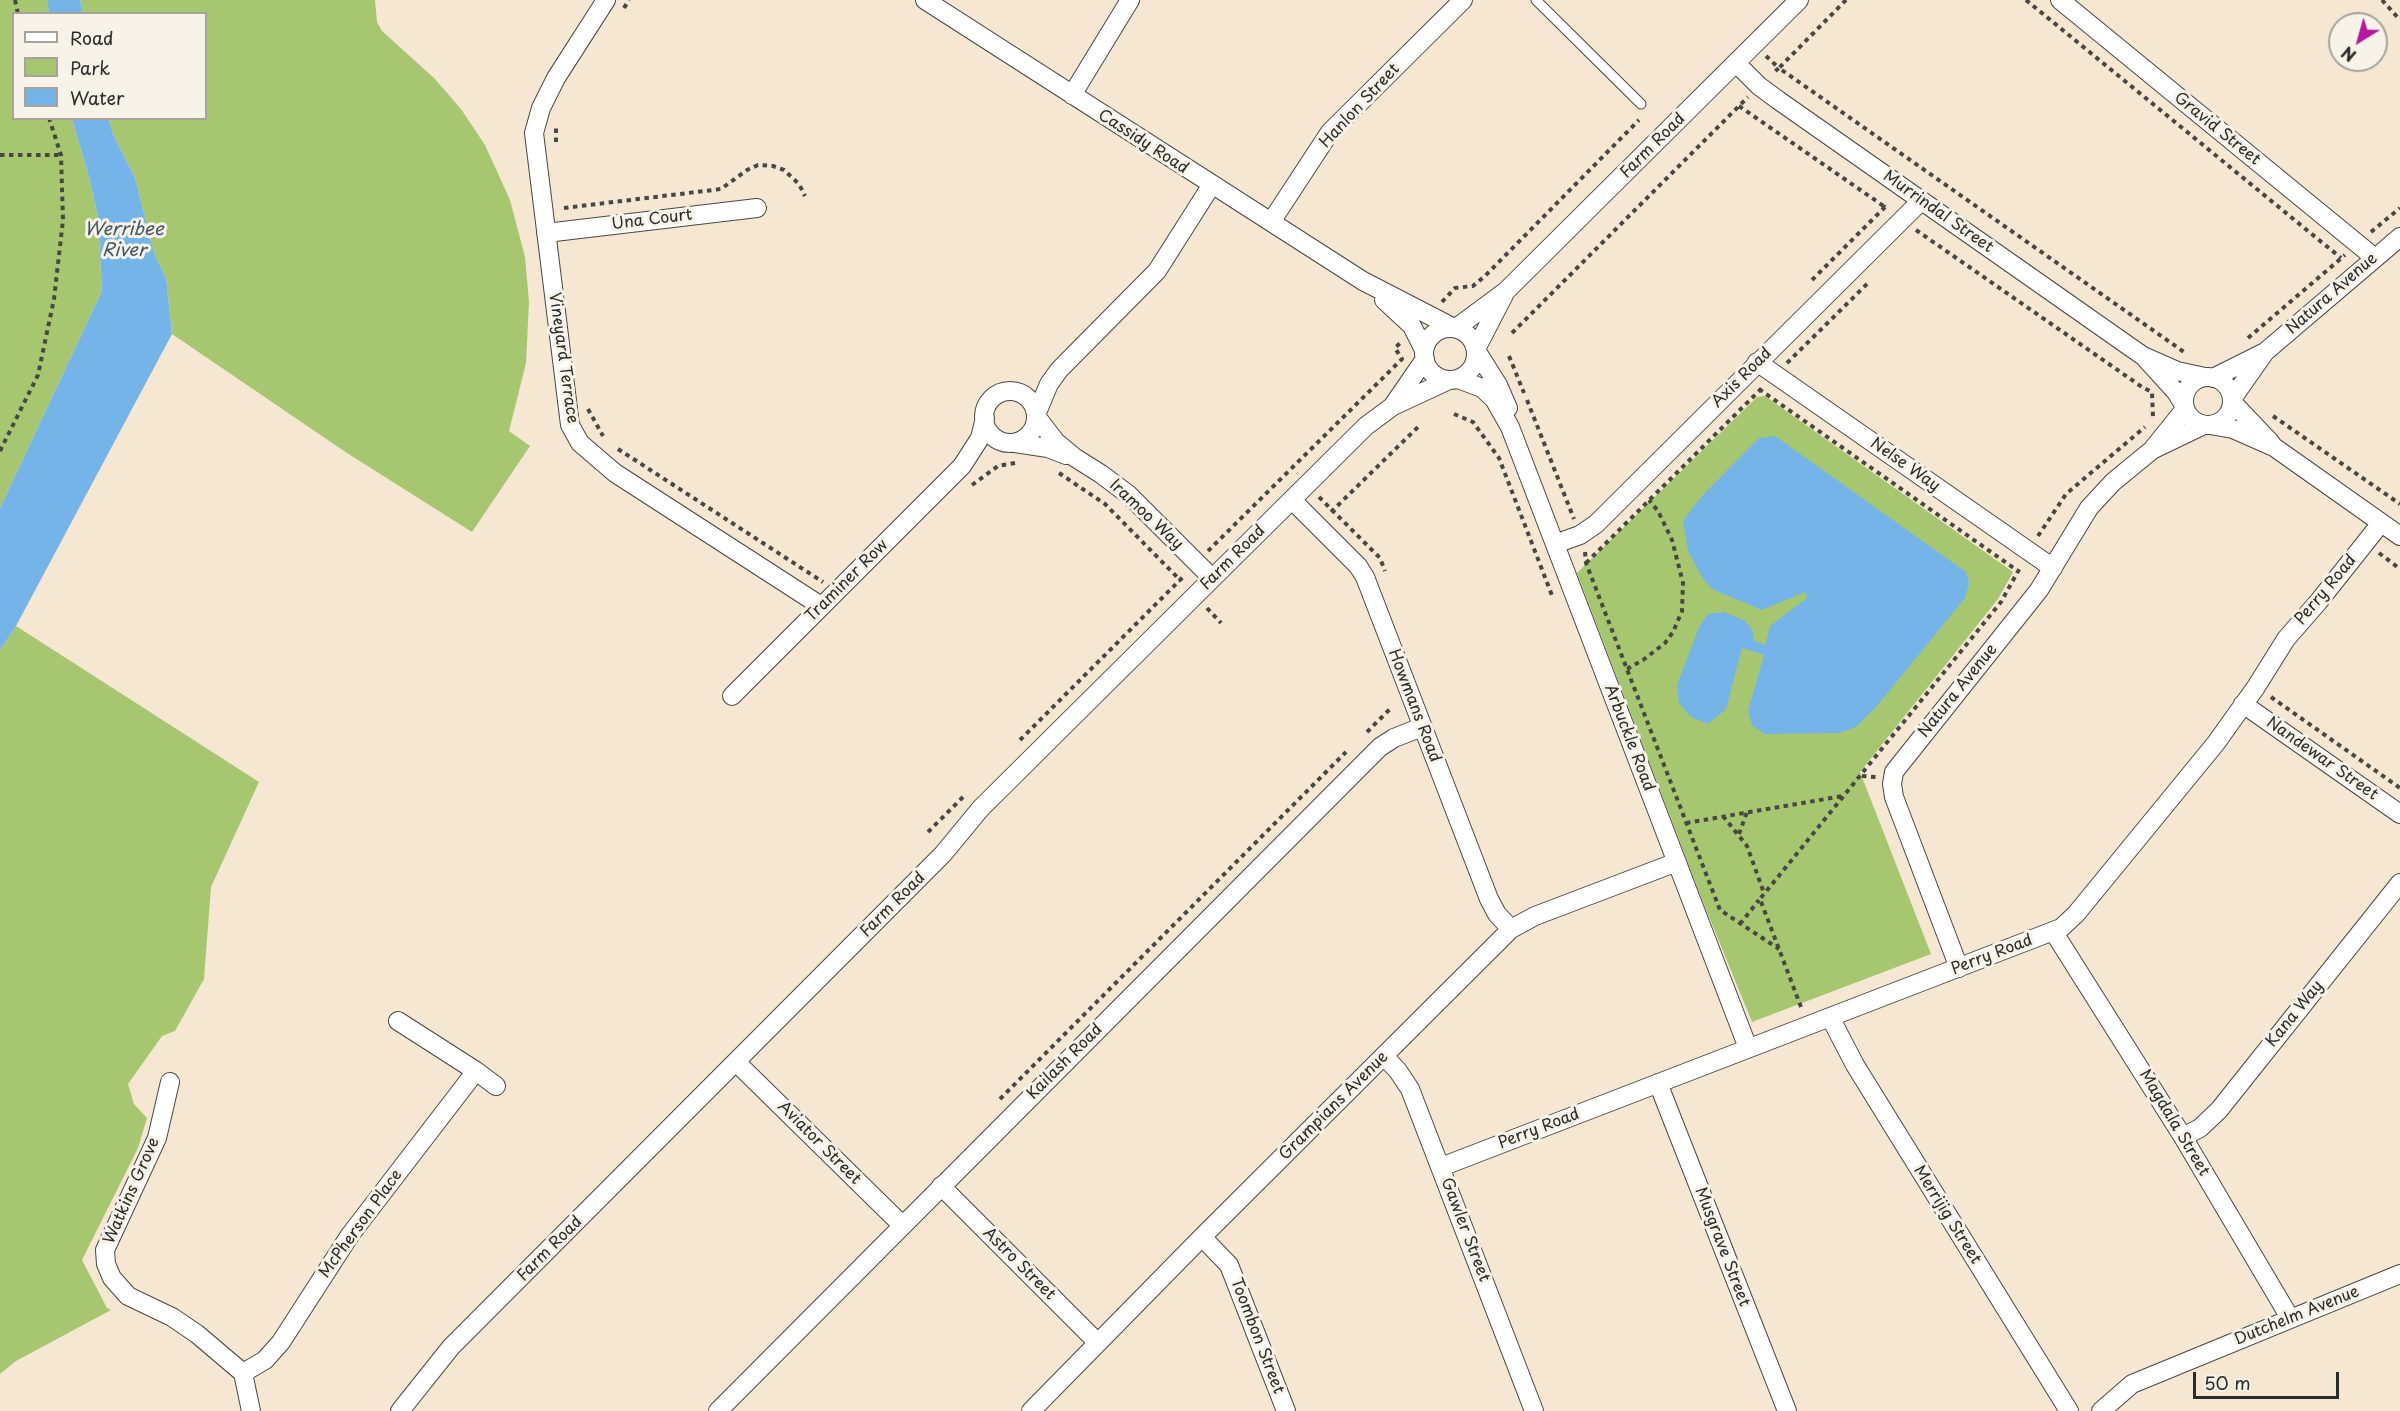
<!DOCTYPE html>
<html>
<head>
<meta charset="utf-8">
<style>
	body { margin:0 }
	#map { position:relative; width:2400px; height:1411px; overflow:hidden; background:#f5e7d2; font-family:"Playpen Sans",sans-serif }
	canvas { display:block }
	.legend { position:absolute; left:12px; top:12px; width:195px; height:108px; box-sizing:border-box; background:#f7f3e8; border:2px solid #a5a39c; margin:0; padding:8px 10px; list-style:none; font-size:18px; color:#2b2b2b }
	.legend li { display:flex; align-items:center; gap:12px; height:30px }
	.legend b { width:30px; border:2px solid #a5a39c }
	.north { position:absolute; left:2328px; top:12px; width:60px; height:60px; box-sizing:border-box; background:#f7f3e8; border:2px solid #a5a39c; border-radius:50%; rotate:217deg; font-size:16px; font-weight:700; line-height:24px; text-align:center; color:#2b2b2b }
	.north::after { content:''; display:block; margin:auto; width:21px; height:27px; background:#b5179e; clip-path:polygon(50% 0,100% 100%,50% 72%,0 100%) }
	.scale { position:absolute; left:2193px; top:1372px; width:146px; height:27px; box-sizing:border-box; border:3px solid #2b2b2b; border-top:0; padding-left:8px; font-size:18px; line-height:21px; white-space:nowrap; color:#2b2b2b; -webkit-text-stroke:4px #f7f3e8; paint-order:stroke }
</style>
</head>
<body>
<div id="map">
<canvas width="2400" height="1411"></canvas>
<ul class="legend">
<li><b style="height:8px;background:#fff"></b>Road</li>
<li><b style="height:16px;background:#a6c770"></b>Park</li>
<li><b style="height:16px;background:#74b4e8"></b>Water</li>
</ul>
<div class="north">N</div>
<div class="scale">50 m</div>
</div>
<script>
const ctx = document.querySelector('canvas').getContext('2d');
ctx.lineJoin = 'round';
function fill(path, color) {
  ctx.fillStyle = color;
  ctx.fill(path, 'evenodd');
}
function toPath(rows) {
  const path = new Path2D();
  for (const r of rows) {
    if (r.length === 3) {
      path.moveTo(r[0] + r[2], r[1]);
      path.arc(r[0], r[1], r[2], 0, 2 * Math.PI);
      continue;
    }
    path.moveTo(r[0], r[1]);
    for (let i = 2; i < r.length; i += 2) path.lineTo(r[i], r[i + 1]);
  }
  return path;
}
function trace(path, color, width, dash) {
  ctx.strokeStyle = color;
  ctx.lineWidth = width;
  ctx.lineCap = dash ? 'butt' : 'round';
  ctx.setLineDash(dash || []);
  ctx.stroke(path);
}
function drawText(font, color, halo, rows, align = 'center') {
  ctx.font = font + ' "Playpen Sans",sans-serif';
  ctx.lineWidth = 6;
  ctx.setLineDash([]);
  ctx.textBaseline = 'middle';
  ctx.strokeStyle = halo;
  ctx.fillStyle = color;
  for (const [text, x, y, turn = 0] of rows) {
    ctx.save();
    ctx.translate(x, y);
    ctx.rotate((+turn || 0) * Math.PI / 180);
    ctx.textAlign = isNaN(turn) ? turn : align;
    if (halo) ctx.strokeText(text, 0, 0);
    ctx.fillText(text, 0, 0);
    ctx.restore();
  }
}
fill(toPath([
	[0,0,47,0,49,13,14,14,14,118,72,119,89,177,98,217,102,291,0,508],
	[80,0,375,0,377,22,382,31,434,78,461,109,485,145,510,200,525,257,529,302,526,363,509,431,530,446,472,532,347,453,172,334,166,278,154,253,135,178,113,134,109,119,206,118,206,14,83,13],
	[1765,396,2013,572,1998,599,1860,772,1931,954,1752,1022,1701,897,1577,573,1757,397],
	[16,626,259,782,211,887,204,979,175,1031,162,1036,128,1084,134,1104,147,1118,138,1148,82,1260,107,1308,111,1310,16,1361,0,1374,0,650]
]), '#a6c770');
fill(toPath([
	[47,0,80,0,83,13,49,13],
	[72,119,109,119,113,134,135,178,154,253,166,278,172,334,16,626,0,650,0,508,102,291,98,217,89,177],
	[1775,436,1966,572,1969,583,1965,598,1876,707,1856,727,1839,733,1764,734,1752,725,1748,711,1764,655,1742,648,1726,709,1708,724,1691,717,1679,703,1677,685,1699,627,1708,614,1724,612,1745,621,1753,631,1753,640,1765,645,1770,626,1807,598,1805,592,1762,610,1714,590,1703,579,1688,551,1683,521,1701,497,1759,438]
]), '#74b4e8');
const lane = toPath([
	[1536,0,1641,104]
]);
const street = toPath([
	[606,0,556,78,541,108,534,133,570,425,580,443,615,473,821,606],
	[925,0,1363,281,1454,328],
	[2060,0,2375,258],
	[1736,63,1759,86,1778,100,2143,356,2177,371,2205,377],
	[1072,95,1130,0],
	[1271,222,1330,132,1463,0],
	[546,233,757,208],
	[1384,300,1412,326,1424,350],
	[1456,328,1506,291,1799,0],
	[1450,354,26],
	[1476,349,1504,295],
	[1476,350,1498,385,1508,408],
	[2146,359,2176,392,2184,405],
	[1757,362,2053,568],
	[2208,401,24],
	[2213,378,2263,353],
	[1458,379,1482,388,1494,399,1510,427,1748,1048],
	[1010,417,26],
	[2232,399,2265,352,2400,237],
	[2233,403,2271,443],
	[1394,404,1425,359],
	[1036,415,1049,384,1059,370,1157,271,1211,186],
	[1036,416,1056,442,1074,457,1101,474,1129,495,1212,578],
	[2210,425,2233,429,2274,447,2400,536],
	[1015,443,1048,448,1066,455],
	[2152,450,2204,425],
	[1292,500,1358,566,1365,577,1489,899,1497,914,1511,929],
	[1555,544,1580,535,1596,524,1921,201],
	[732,696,962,466,980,438,985,418],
	[2243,704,2400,814],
	[2053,931,2183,1137,2290,1318],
	[1959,968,1894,797,1892,784,1894,772,2039,590,2089,508,2113,482,2152,450,2185,409],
	[1830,1017,1855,1065,2069,1411],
	[398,1021,476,1071,496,1086],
	[1384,1056,1398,1071,1410,1089,1534,1411],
	[736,1062,902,1225],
	[170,1082,157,1138,105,1250,106,1264,112,1278,128,1296,172,1317,197,1334,243,1373,251,1411],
	[1658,1083,1787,1411],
	[2183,1137,2200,1128,2219,1110,2400,883],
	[1441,1167,2061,928,2076,914,2216,743,2256,687,2286,639,2319,601,2381,523],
	[941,1186,1098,1343],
	[1202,1237,1229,1265,1286,1411],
	[243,1373,265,1360,281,1342,350,1235,476,1071],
	[400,1411,451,1347,943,854,981,808,1366,426,1393,406,1449,380],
	[718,1411,1380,747,1394,738,1422,727],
	[1031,1411,1202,1237,1511,929,1535,916,1677,862],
	[2101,1411,2132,1384,2400,1274]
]);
trace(lane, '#494744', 11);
trace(street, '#494744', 20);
trace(toPath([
	[15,0,18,14],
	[1846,0,1779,68,2184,352],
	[2026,0,2341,258],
	[2382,0,2400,20],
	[624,8,629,0],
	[1766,56,1779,68,1773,73],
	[1739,106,1885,207],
	[556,142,556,126],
	[0,155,61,155],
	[564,208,721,189,747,170,758,165,773,166,784,170,799,184,805,196],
	[1916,230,2142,387,2152,392,2153,418],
	[2371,232,2400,208],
	[1812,280,1885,207,1888,209],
	[1442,302,1455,288,1473,286,1485,276,1639,120],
	[1512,333,1748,97],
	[2248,338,2345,255],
	[1509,356,1524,393],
	[1787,363,1867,284],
	[1759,389,2018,571],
	[1527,400,1574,519],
	[588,409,603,436],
	[1454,414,1473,422,1499,458,1553,598],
	[2273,416,2400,504],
	[618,449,823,582],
	[0,451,38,375,54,299,63,220,61,155,49,118],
	[1059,473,1105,504,1181,581],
	[972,485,998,466,1015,463],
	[1319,497,1380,558,1385,571],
	[1331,512,1420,425],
	[2038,536,2066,494,2145,427],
	[1208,551,1402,359,1395,348,1400,343],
	[1585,552,1586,563,1720,910,1779,949],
	[2379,553,2400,569],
	[1586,563,1763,387],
	[1207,608,1221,623],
	[1627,669,1643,660,1665,643,1673,632,1682,611,1683,583,1672,540,1658,511,1649,500],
	[2271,697,2400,788],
	[1367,732,1392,707],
	[1020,740,1184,576],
	[1862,776,1876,777],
	[1723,816,1747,846,1764,893],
	[1686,823,1843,796],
	[928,832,966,794],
	[1739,834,1747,812],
	[1740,924,1759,900],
	[1801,1007,1760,899,2001,602,2021,566],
	[1000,1099,1346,752]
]), '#494744', 4, [4.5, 4.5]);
trace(lane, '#fff', 9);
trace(street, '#fff', 18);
drawText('16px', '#2b2b2b', '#f7f3e8', [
	["Hanlon Street",1360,106,-47],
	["Gravid Street",2217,129,39],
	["Cassidy Road",1143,142,33],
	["Farm Road",1653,146,-45],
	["Murrindal Street",1938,212,35],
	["Una Court",652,220,-7],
	["Natura Avenue",2332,294,-41],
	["Vineyard Terrace",563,358,82],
	["Axis Road",1742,378,-45],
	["Nelse Way",1905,465,35],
	["Iramoo Way",1146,515,43],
	["Farm Road",1233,558,-45],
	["Traminer Row",847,581,-45],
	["Perry Road",2326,590,-50],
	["Natura Avenue",1958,691,-51],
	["Howmans Road",1414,706,69],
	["Arbuckle Road",1629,738,69],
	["Nandewar Street",2322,759,35],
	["Farm Road",893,905,-45],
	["Perry Road",1992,955,-21],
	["Kana Way",2295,1014,-51],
	["Kailash Road",1065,1062,-45],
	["Grampians Avenue",1334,1106,-45],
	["Magdala Street",2174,1123,59],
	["Perry Road",1539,1129,-21],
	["Aviator Street",819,1143,45],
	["Watkins Grove",132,1191,-66],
	["Merrijig Street",1947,1215,58],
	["McPherson Place",361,1224,-54],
	["Gawler Street",1465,1230,69],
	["Musgrave Street",1722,1247,69],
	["Farm Road",550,1249,-45],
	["Astro Street",1019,1264,45],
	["Dutchelm Avenue",2297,1316,-22],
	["Toombon Street",1257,1336,69]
]);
drawText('italic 18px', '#415464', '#f7f3e8', [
	["Werribee",124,230],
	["River",124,251]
]);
</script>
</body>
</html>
